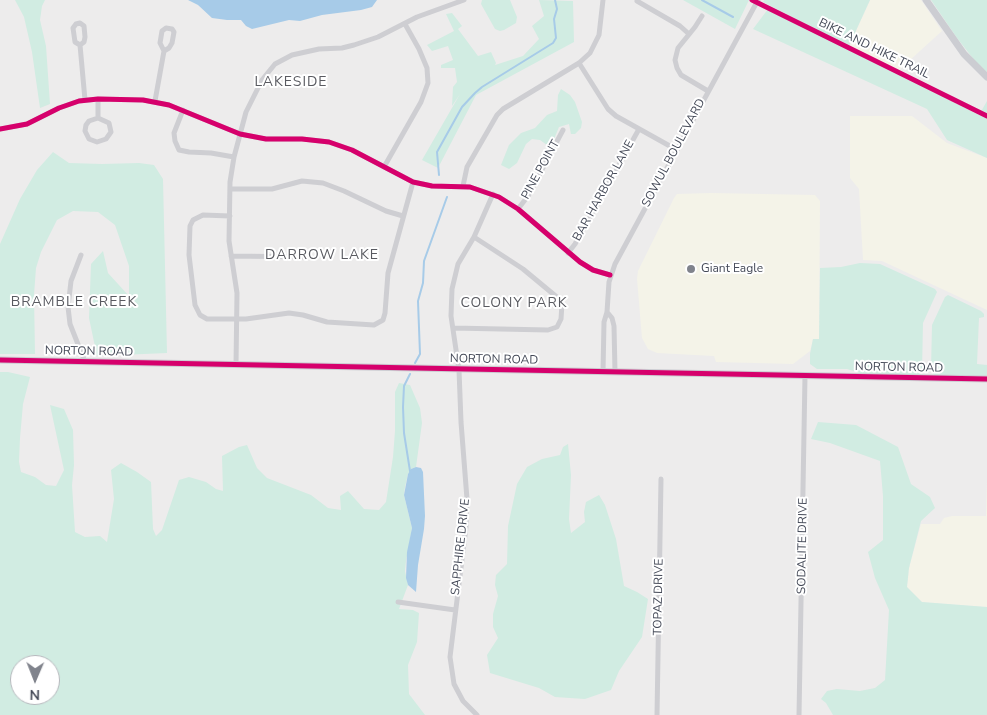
<!DOCTYPE html>
<html>
<head>
<meta charset="utf-8">
<style>
	body { margin:0 }
	#map { position:relative; width:987px; height:715px; overflow:hidden; background:#edecec; font-family:"Nunito Sans",sans-serif }
	canvas { display:block }
	.north { position:absolute; left:10px; top:655px; width:50px; height:50px; box-sizing:border-box; background:#fff; border:1px solid #b5b7bc; border-radius:50%; rotate:181deg; font-size:14px; font-weight:700; line-height:20px; text-align:center; color:#454a58 }
	.north::after { content:''; display:block; margin:auto; width:18px; height:22px; background:#80838c; clip-path:polygon(50% 0,100% 100%,50% 72%,0 100%) }
</style>
</head>
<body>
<div id="map">
<canvas width="987" height="715"></canvas>
<div class="north">N</div>
</div>
<script>
const ctx = document.querySelector('canvas').getContext('2d');
ctx.lineJoin = 'round';
function fill(path, color) {
  ctx.fillStyle = color;
  ctx.fill(path, 'evenodd');
}
function toPath(rows) {
  const path = new Path2D();
  for (const r of rows) {
    path.moveTo(r[0], r[1]);
    for (let i = 2; i < r.length; i += 2) path.lineTo(r[i], r[i + 1]);
  }
  return path;
}
function trace(path, color, width, dash) {
  ctx.strokeStyle = color;
  ctx.lineWidth = width;
  ctx.lineCap = dash ? 'butt' : 'round';
  ctx.setLineDash(dash || []);
  ctx.stroke(path);
}
function drawText(font, color, halo, rows, align = 'center') {
  ctx.font = font + ' "Nunito Sans",sans-serif';
  ctx.lineWidth = 4;
  ctx.setLineDash([]);
  ctx.textBaseline = 'middle';
  ctx.strokeStyle = halo;
  ctx.fillStyle = color;
  for (const [text, x, y, turn = 0] of rows) {
    ctx.save();
    ctx.translate(x, y);
    ctx.rotate((+turn || 0) * Math.PI / 180);
    ctx.textAlign = isNaN(turn) ? turn : align;
    if (halo) ctx.strokeText(text, 0, 0);
    ctx.fillText(text, 0, 0);
    ctx.restore();
  }
}
fill(toPath([
	[870,0,921,0,942,31,899,70,849,46],
	[850,116,912,116,947,143,987,158,987,310,882,261,863,260,859,189,850,178],
	[711,193,815,195,820,201,819,339,813,339,810,351,793,364,716,362,714,356,657,353,648,349,642,338,637,279,638,271,674,198,677,194],
	[987,481,987,607,922,602,907,587,909,568,921,524,940,524,944,518,952,516,986,516]
]), '#f4f3e8');
fill(toPath([
	[15,0,45,0,42,6,40,20,46,46,50,104,40,108,32,52,24,17],
	[482,0,510,0,517,17,516,23,504,30,500,31,495,29,481,4],
	[539,0,573,1,574,42,476,95,438,168,422,160,460,94,452,106,453,87,457,82,455,68,441,68,441,65,453,60,448,46,432,51,427,45,454,31,446,14,452,13,462,26,458,29,478,56,491,52,496,63,495,65,523,56,539,39,532,26,544,16],
	[683,0,749,0,735,29],
	[764,0,870,0,849,46,763,2],
	[931,0,987,0,987,72,975,61,957,38],
	[768,9,979,115,987,101,987,158,947,140,927,109,753,29],
	[561,89,570,95,575,102,582,122,581,128,575,134,571,134,569,124,559,127,552,144,547,145,540,140,532,139,526,144,517,163,509,169,501,165,509,145,521,133,535,128,547,115,557,111,558,95],
	[53,152,69,163,102,164,139,163,154,165,163,179,167,353,97,356,89,318,91,264,103,251,108,273,129,296,129,266,115,225,98,212,73,211,57,220,41,252,36,268,34,295,35,354,0,354,0,244,20,199,37,170],
	[860,263,880,264,935,289,937,292,923,323,922,371,919,374,913,376,860,373,847,369,817,369,810,364,810,354,813,339,819,339,820,268,841,267],
	[948,295,981,311,984,314,984,317,979,318,977,364,987,365,987,376,935,375,933,374,931,369,932,325,945,297],
	[0,372,8,372,30,377,23,404,20,438,19,462,21,472,35,477,46,485,56,486,64,470,50,405,64,409,73,430,74,465,72,485,75,532,85,537,100,536,107,542,114,499,111,470,121,463,137,472,151,482,153,529,156,536,162,530,179,480,189,477,206,482,216,489,223,491,222,456,239,447,247,445,257,468,267,478,311,495,328,508,341,510,340,496,348,491,364,509,379,510,386,502,393,457,395,431,395,392,399,383,410,385,420,408,422,423,416,467,411,469,408,474,405,487,404,495,412,528,406,561,405,571,408,585,399,609,413,610,419,613,417,642,408,665,409,694,425,715,0,715],
	[20,665,50,665,50,695,20,695],
	[818,422,856,425,898,447,911,484,930,497,935,508,921,521,909,568,907,587,922,602,987,607,987,715,833,715,826,703,821,699,827,691,837,689,860,691,875,688,885,680,889,610,875,578,868,552,883,540,883,496,880,461,830,443,811,439],
	[568,444,571,475,569,519,571,533,585,522,584,512,586,502,599,495,605,505,616,539,624,586,637,592,648,599,642,637,619,671,611,690,585,699,555,697,539,688,490,673,487,655,498,638,493,627,493,614,498,596,495,585,496,575,507,564,508,526,517,484,527,467,542,459,560,455,563,447]
]), '#d1ece2');
fill(toPath([
	[188,0,377,0,372,7,361,10,322,15,300,21,289,20,252,29,246,26,241,20,227,20,212,18,198,5],
	[416,467,421,468,423,472,425,516,424,529,418,565,416,592,408,585,406,578,407,552,412,528,404,495,408,474,411,469]
]), '#a7cbe8');
trace(toPath([
	[702,0,733,17],
	[439,175,437,152,462,107,475,93,482,87,553,43,556,38,554,19,557,9,555,0],
	[415,363,420,354,418,301,423,283,424,261,447,197],
	[410,374,404,386,403,407,404,433,410,471]
]), '#a7cbe8', 2);
trace(toPath([
	[637,1,680,26,689,34],
	[702,16,695,27,678,48,675,60,677,68,681,75,708,91],
	[80,45,84,42,85,37,84,26,80,23,76,24,73,28,75,42,80,45,85,100],
	[579,63,608,109,616,116,677,150],
	[155,101,164,51,160,43,162,31,166,28,172,29,174,32,172,43,169,48,164,51],
	[183,110,174,133,175,141,179,150,189,152,211,153,234,157],
	[98,118,109,123,111,132,106,139,97,142,89,139,85,131,86,125,89,121,98,118,98,99],
	[0,129,27,124,59,108,79,101,98,99,143,100,169,105,240,134,266,139,302,139,329,142,352,150,413,182,432,186,470,187,499,197,518,209,580,262,593,270,610,275],
	[384,167,421,102,428,83,427,68,419,49,405,24],
	[463,186,467,167,497,115,503,109,579,63,590,53,599,35,603,0],
	[230,189,272,189,302,181,323,183,344,191,386,211,403,216],
	[518,209,528,196,563,130],
	[230,216,203,215,193,220,190,226,189,255,195,305,200,315,207,319,246,319,289,313,303,315,327,322,374,325,383,320,385,313,388,273,413,182],
	[568,253,575,244,639,129],
	[81,255,71,281,68,307,70,324,85,362],
	[231,256,309,257],
	[607,312,612,318,614,326,615,372],
	[453,328,548,330,557,327,561,319,562,304,558,298,523,269,474,237],
	[236,365,237,293,229,241,230,182,234,157,246,112,262,80,275,64,292,55,319,49,342,48,354,45,378,37,417,17,464,0],
	[603,372,604,322,607,312,609,282,615,264,758,0],
	[398,602,455,610],
	[477,715,463,701,454,684,450,657,466,527,467,499,461,422,459,370,451,316,452,289,458,264,474,237,493,194],
	[657,715,661,479],
	[799,715,805,376]
]), '#ceced2', 5);
trace(toPath([
	[926,0,964,54,987,77],
	[0,360,987,379]
]), '#cccdd2', 7);
trace(toPath([
	[752,0,987,116],
	[0,129,27,124,59,108,79,101,98,99,143,100,169,105,240,134,266,139,302,139,329,142,352,150,413,182,432,186,470,187,499,197,518,209,580,262,593,270,610,275],
	[0,360,987,379]
]), '#d6006c', 5);
for (const [x, y, r, color] of [
	[691,269,5,"#80838c"]
]) {
  const dot = new Path2D();
  dot.arc(x, y, r, 0, 2 * Math.PI);
  ctx.fillStyle = color;
  ctx.fill(dot);
  trace(dot, '#fff', 2);
}
drawText('12px', '#454a58', '#fff', [
	["BIKE AND HIKE TRAIL",874,49,26],
	["SOWUL BOULEVARD",674,153,-62],
	["PINE POINT",541,170,-61],
	["BAR HARBOR LANE",604,191,-61],
	["NORTON ROAD",89,352,1],
	["NORTON ROAD",494,360,1],
	["NORTON ROAD",899,368,1],
	["SODALITE DRIVE",803,546,-89],
	["SAPPHIRE DRIVE",461,547,-84],
	["TOPAZ DRIVE",659,597,-89]
]);
drawText('12px', '#454a58', '#fff', [
	["Giant Eagle",701,269]
], 'left');
ctx.letterSpacing = '1px';
drawText('14px', '#595a60', '#fff', [
	["LAKESIDE",291,83],
	["DARROW LAKE",322,256],
	["BRAMBLE CREEK",74,303],
	["COLONY PARK",514,304]
]);
ctx.letterSpacing = '0px';
</script>
</body>
</html>
